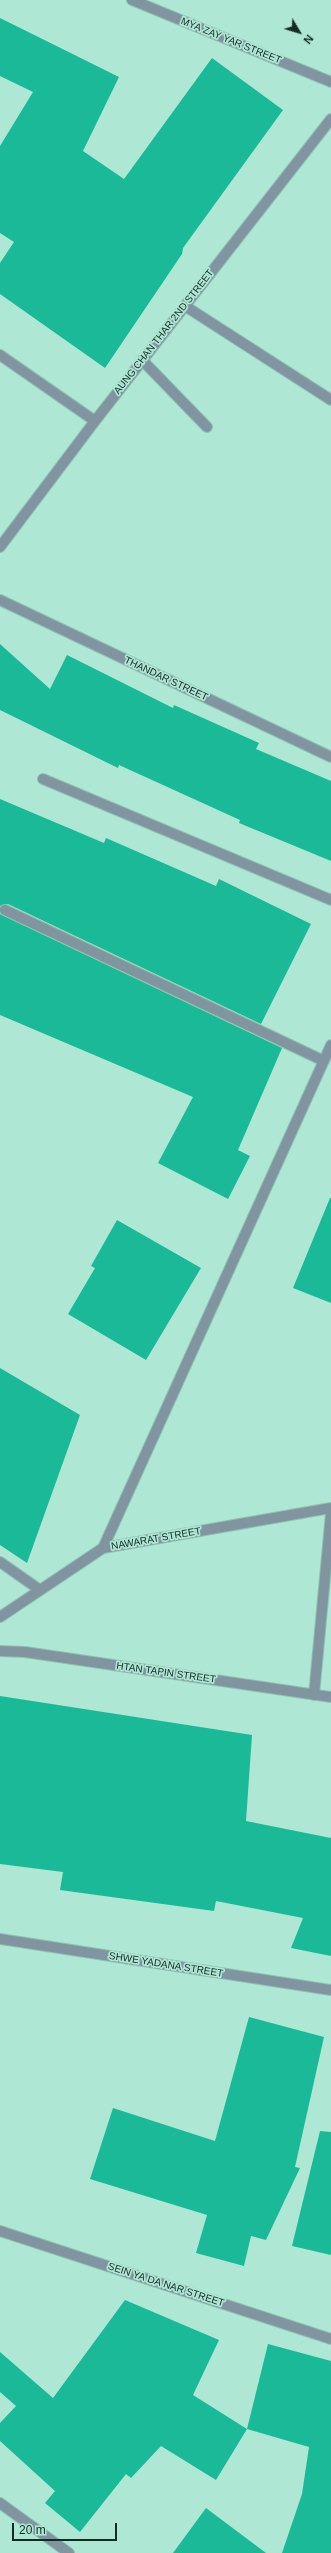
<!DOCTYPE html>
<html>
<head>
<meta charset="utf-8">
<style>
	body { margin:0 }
	#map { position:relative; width:331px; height:2553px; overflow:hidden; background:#aee7d4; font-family:Arial,sans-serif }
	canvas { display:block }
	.north { position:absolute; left:279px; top:12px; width:40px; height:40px; -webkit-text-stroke:3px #aee7d4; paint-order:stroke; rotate:128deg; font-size:11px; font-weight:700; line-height:16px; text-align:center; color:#142b24 }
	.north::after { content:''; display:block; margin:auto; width:14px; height:18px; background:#142b24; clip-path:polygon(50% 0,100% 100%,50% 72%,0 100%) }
	.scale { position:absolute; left:12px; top:2523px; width:105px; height:18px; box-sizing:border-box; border:2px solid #142b24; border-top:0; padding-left:5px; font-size:12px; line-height:14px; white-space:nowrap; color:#142b24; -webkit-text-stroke:3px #aee7d4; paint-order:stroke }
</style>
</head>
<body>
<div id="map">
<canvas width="331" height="2553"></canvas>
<div class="north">N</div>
<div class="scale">20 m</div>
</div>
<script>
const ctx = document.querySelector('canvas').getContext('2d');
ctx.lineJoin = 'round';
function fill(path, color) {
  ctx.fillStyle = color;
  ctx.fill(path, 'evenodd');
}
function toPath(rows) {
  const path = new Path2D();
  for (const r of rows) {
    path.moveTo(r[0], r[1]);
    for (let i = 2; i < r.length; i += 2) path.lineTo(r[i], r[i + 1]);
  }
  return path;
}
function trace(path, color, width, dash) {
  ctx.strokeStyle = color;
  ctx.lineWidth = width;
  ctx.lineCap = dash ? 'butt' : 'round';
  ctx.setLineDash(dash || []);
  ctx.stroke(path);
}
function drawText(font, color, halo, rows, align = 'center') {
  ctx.font = font + ' Arial,sans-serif';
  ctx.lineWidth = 3.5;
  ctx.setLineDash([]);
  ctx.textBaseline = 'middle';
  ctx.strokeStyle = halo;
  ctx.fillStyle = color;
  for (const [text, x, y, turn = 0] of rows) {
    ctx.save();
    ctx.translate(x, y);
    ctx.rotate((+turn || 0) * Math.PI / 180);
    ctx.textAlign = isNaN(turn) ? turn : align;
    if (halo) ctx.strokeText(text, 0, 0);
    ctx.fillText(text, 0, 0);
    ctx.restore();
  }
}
fill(toPath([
	[0,18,119,77,83,151,124,179,212,58,283,110,183,248,182,254,105,368,0,294,0,263,14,242,0,233,0,146,33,92,0,76],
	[0,644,50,689,67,655,173,708,174,705,259,743,256,749,331,781,331,861,239,823,240,820,119,765,118,768,0,710],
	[0,799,104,843,106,838,216,886,219,879,311,924,261,1024,8,904,0,906],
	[0,914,282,1048,238,1150,250,1156,228,1199,158,1163,193,1097,0,1015],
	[330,1198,331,1198,331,1303,293,1288],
	[117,1220,201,1268,146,1360,68,1314,95,1268,91,1266],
	[0,1368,80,1415,27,1563,0,1545],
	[0,1696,252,1735,246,1821,331,1838,331,1956,291,1948,303,1918,216,1901,214,1911,60,1890,63,1872,0,1864],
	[249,2017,324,2037,295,2167,300,2168,266,2240,251,2236,244,2266,196,2253,207,2215,90,2179,113,2108,215,2141],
	[320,2131,331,2132,331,2255,292,2246],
	[125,2300,219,2340,193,2395,247,2429,216,2480,161,2446,131,2478,126,2474,80,2532,45,2503,55,2491,0,2441,0,2423,16,2406,0,2392,0,2352,53,2398],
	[268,2344,331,2361,331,2553,282,2553,302,2494,309,2447,247,2429],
	[206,2508,266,2553,173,2553]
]), '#1aba98');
const service = toPath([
	[142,360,207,427],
	[0,1562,40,1590]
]);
const minor = toPath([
	[132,0,331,82],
	[185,306,331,400],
	[0,355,95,421],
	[0,547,95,421,331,119],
	[0,600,331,757],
	[43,779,331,900],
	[5,910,324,1061],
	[103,1548,331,1045],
	[0,1617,103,1548,331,1508],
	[0,1651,25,1652,331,1697],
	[314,1695,331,1513],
	[0,1939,331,1990],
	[0,2231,331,2339],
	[0,2503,69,2553]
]);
trace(service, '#8fc1b1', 12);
trace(minor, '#8fc1b1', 12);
trace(service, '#8195a1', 10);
trace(minor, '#8195a1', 10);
drawText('10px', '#142b24', '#aee7d4', [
	["MYA ZAY YAR STREET",231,41,22],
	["AUNG CHAN THAR 2ND STREET",164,332,-52],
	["THANDAR STREET",166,679,25],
	["NAWARAT STREET",156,1539,-10],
	["HTAN TAPIN STREET",166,1673,8],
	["SHWE YADANA STREET",166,1965,9],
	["SEIN YA DA NAR STREET",166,2285,18]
]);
</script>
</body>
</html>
